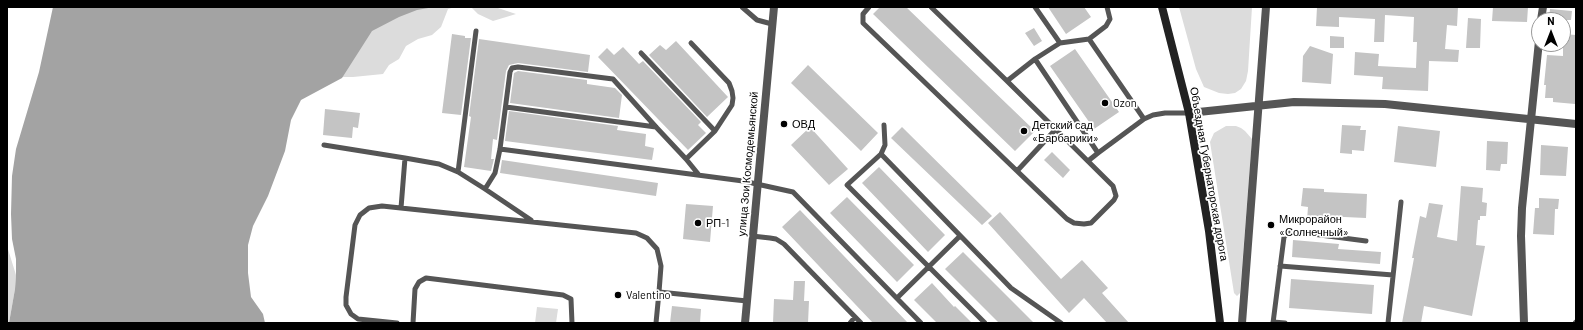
<!DOCTYPE html>
<html>
<head>
<meta charset="utf-8">
<style>
	body { margin:0 }
	#map { position:relative; width:1583px; height:330px; overflow:hidden; background:#fff; font-family:Barlow,sans-serif }
	canvas { display:block }
	.frame { position:absolute; inset:0; border:8px solid #000; pointer-events:none }
	.north { position:absolute; left:1531px; top:12px; width:40px; height:40px; box-sizing:border-box; background:#fff; border:1px solid #999; border-radius:50%; rotate:0deg; font-size:11px; font-weight:700; line-height:16px; text-align:center; color:#000 }
	.north::after { content:''; display:block; margin:auto; width:14px; height:18px; background:#000; clip-path:polygon(50% 0,100% 100%,50% 72%,0 100%) }
</style>
</head>
<body>
<div id="map">
<canvas width="1583" height="330"></canvas>
<div class="frame"></div>
<div class="north">N</div>
</div>
<script>
const ctx = document.querySelector('canvas').getContext('2d');
ctx.lineJoin = 'round';
function fill(path, color) {
  ctx.fillStyle = color;
  ctx.fill(path, 'evenodd');
}
function toPath(rows) {
  const path = new Path2D();
  for (const r of rows) {
    path.moveTo(r[0], r[1]);
    for (let i = 2; i < r.length; i += 2) path.lineTo(r[i], r[i + 1]);
  }
  return path;
}
function trace(path, color, width, dash) {
  ctx.strokeStyle = color;
  ctx.lineWidth = width;
  ctx.lineCap = dash ? 'butt' : 'round';
  ctx.setLineDash(dash || []);
  ctx.stroke(path);
}
function drawText(font, color, halo, rows, align = 'center') {
  ctx.font = font + ' Barlow,sans-serif';
  ctx.lineWidth = 3.5;
  ctx.setLineDash([]);
  ctx.textBaseline = 'middle';
  ctx.strokeStyle = halo;
  ctx.fillStyle = color;
  for (const [text, x, y, turn = 0] of rows) {
    ctx.save();
    ctx.translate(x, y);
    ctx.rotate((+turn || 0) * Math.PI / 180);
    ctx.textAlign = isNaN(turn) ? turn : align;
    if (halo) ctx.strokeText(text, 0, 0);
    ctx.fillText(text, 0, 0);
    ctx.restore();
  }
}
fill(toPath([
	[389,7,455,7,448,9,441,27,432,35,418,39,406,46,399,59,389,65,383,74,353,77,336,77],
	[471,7,495,7,516,14,493,21,478,14],
	[1179,7,1252,7,1248,71,1246,81,1241,89,1235,93,1228,94,1219,93,1204,87,1196,69],
	[1226,126,1236,126,1241,128,1245,131,1252,139,1240,293,1237,296,1234,293,1210,142,1214,133],
	[7,246,16,275,15,289,9,323,7,323],
	[537,307,558,309,556,323,535,323]
]), '#dcdcdc');
fill(toPath([
	[53,7,434,7,417,10,399,17,372,31,342,78,301,100,291,120,285,151,268,196,253,226,248,245,248,273,251,297,263,314,265,323,9,323,15,289,16,275,16,259,12,239,11,214,12,176,16,149,39,72]
]), '#a3a3a3');
fill(toPath([
	[880,7,906,7,1035,131,1015,151,873,14],
	[1048,7,1084,7,1091,17,1066,34],
	[1317,7,1458,7,1457,26,1447,25,1445,49,1459,50,1458,62,1429,61,1428,91,1382,89,1383,77,1354,75,1355,52,1379,54,1378,66,1416,68,1417,42,1413,42,1414,17,1385,15,1384,42,1374,42,1375,19,1339,17,1339,27,1316,26],
	[1493,7,1528,7,1527,22,1492,21],
	[1550,9,1572,11,1571,20,1549,20],
	[1468,18,1481,19,1480,48,1466,48],
	[1034,28,1042,41,1034,46,1025,33],
	[452,34,465,36,465,38,471,38,461,115,442,113],
	[1563,34,1576,35,1575,104,1553,102,1553,98,1545,98,1546,85,1544,85,1547,55,1563,56],
	[1330,36,1344,37,1344,48,1330,48],
	[479,39,590,55,588,72,518,63,509,65,506,71,497,140,493,139,491,159,494,159,491,171,464,167,471,117,469,116],
	[676,41,728,97,707,117,649,55,660,45,666,50],
	[1310,46,1333,54,1331,84,1302,82,1303,56],
	[623,47,639,64,643,61,701,122,698,125,706,133,688,150,598,57,607,48,614,55],
	[1075,49,1119,112,1094,129,1050,66],
	[808,65,878,133,861,151,791,83],
	[518,71,587,80,587,84,615,88,622,95,619,118,510,103,514,73],
	[325,109,360,113,358,128,353,127,352,138,323,135],
	[509,111,618,126,617,130,646,134,645,146,654,148,652,160,505,141],
	[1342,125,1361,126,1360,130,1366,130,1364,151,1352,150,1352,154,1340,153],
	[1398,126,1440,131,1436,167,1394,162],
	[810,127,848,169,829,185,791,145],
	[902,127,992,216,982,225,891,138],
	[1487,141,1508,142,1507,164,1501,164,1500,171,1486,170],
	[1541,145,1568,147,1566,176,1540,175],
	[1052,152,1070,170,1063,178,1044,160],
	[502,160,658,183,656,196,500,173],
	[879,167,945,235,928,252,862,183],
	[1461,186,1483,188,1482,202,1487,203,1486,216,1480,216,1480,220,1478,220,1476,245,1485,246,1472,316,1424,306,1421,323,1402,323,1414,258,1412,258,1420,216,1426,218,1429,203,1443,205,1437,237,1457,241],
	[1303,188,1324,189,1324,192,1367,194,1366,218,1323,216,1322,221,1307,220,1308,207,1301,206],
	[847,197,914,265,897,282,830,213],
	[1539,198,1559,199,1558,209,1555,209,1554,235,1533,234,1535,208,1539,208],
	[686,204,713,206,710,242,683,239],
	[800,210,908,323,873,323,782,227],
	[1000,212,1061,279,1082,260,1108,288,1102,293,1129,323,1107,323,1084,298,1069,313,988,223],
	[1293,240,1339,244,1338,249,1381,252,1380,264,1292,257],
	[963,252,1034,323,999,323,945,269],
	[1291,279,1374,285,1372,314,1289,308],
	[794,281,805,281,804,301,809,301,808,323,773,323,774,299,793,300],
	[932,283,954,307,955,306,972,323,937,323,914,300],
	[672,306,701,309,700,323,670,323]
]), '#c4c4c4');
trace(toPath([
	[742,7,757,20,772,24],
	[869,7,863,14,863,23,1067,219,1074,223,1084,224,1091,223,1114,200,1116,196,1113,186,1007,81],
	[931,7,1007,81,1035,59],
	[1035,7,1060,43,1035,59,1098,153,1144,119,1153,115,1165,113,1189,113],
	[1107,7,1110,19,1106,26,1089,39,1144,119],
	[691,43,729,83,732,91,733,98,732,105,715,131],
	[1060,43,1089,39],
	[641,53,715,131,686,159],
	[506,107,656,127],
	[884,125,885,145,881,154,1011,288,1061,323],
	[324,145,405,158,401,208],
	[500,149,743,181,793,192,921,323],
	[881,154,847,185,985,323],
	[405,158,439,164,458,172,476,31],
	[1088,161,1098,153],
	[1017,171,1056,129],
	[458,172,485,189,531,220],
	[485,189,495,173,500,149,510,72,512,68,518,67,613,79,656,127,686,159,699,175],
	[752,236,770,238,776,239,784,244,861,323],
	[1280,266,1393,275],
	[897,298,960,236],
	[1273,322,1285,323],
	[397,323,358,319,351,314,346,305,346,297,355,225,360,215,369,208,382,206,636,233,647,238,657,249,661,266,659,292,747,301],
	[413,323,415,289,419,282,426,278,563,295,571,299,572,323],
	[656,323,659,292],
	[850,323,855,317],
	[1273,323,1284,237,1287,234,1290,232,1305,233,1366,241],
	[1388,323,1401,202],
	[1575,323,1576,322]
]), '#555', 5);
trace(toPath([
	[1541,20,1543,7],
	[1189,113,1294,102,1385,104,1576,124],
	[1242,323,1266,7],
	[1524,323,1521,236,1522,208,1539,41]
]), '#555', 8);
trace(toPath([
	[745,323,774,7]
]), '#555', 8);
trace(toPath([
	[1162,7,1189,113,1209,231,1220,323]
]), '#222', 8);
for (const [x, y, r, color] of [
	[1105,103,4,"#000"],
	[784,124,4,"#000"],
	[1024,131,4,"#000"],
	[698,223,4,"#000"],
	[1271,225,4,"#000"],
	[618,295,4,"#000"]
]) {
  const dot = new Path2D();
  dot.arc(x, y, r, 0, 2 * Math.PI);
  ctx.fillStyle = color;
  ctx.fill(dot);
  trace(dot, '#fff', 1.5);
}
drawText('11px', '#000', '#fff', [
	["Ozon",1113,103],
	["ОВД",792,124],
	["Детский сад",1032,125],
	["«Барбарики»",1032,138],
	["Микрорайон",1279,219],
	["«Солнечный»",1279,232],
	["РП-1",706,223],
	["Valentino",626,295]
], 'left');
drawText('11px', '#000', '#fff', [
	["улица Зои Космодемьянской",748,164,-85],
	["Объездная Губернаторская дорога",1209,174,80]
]);
</script>
</body>
</html>
